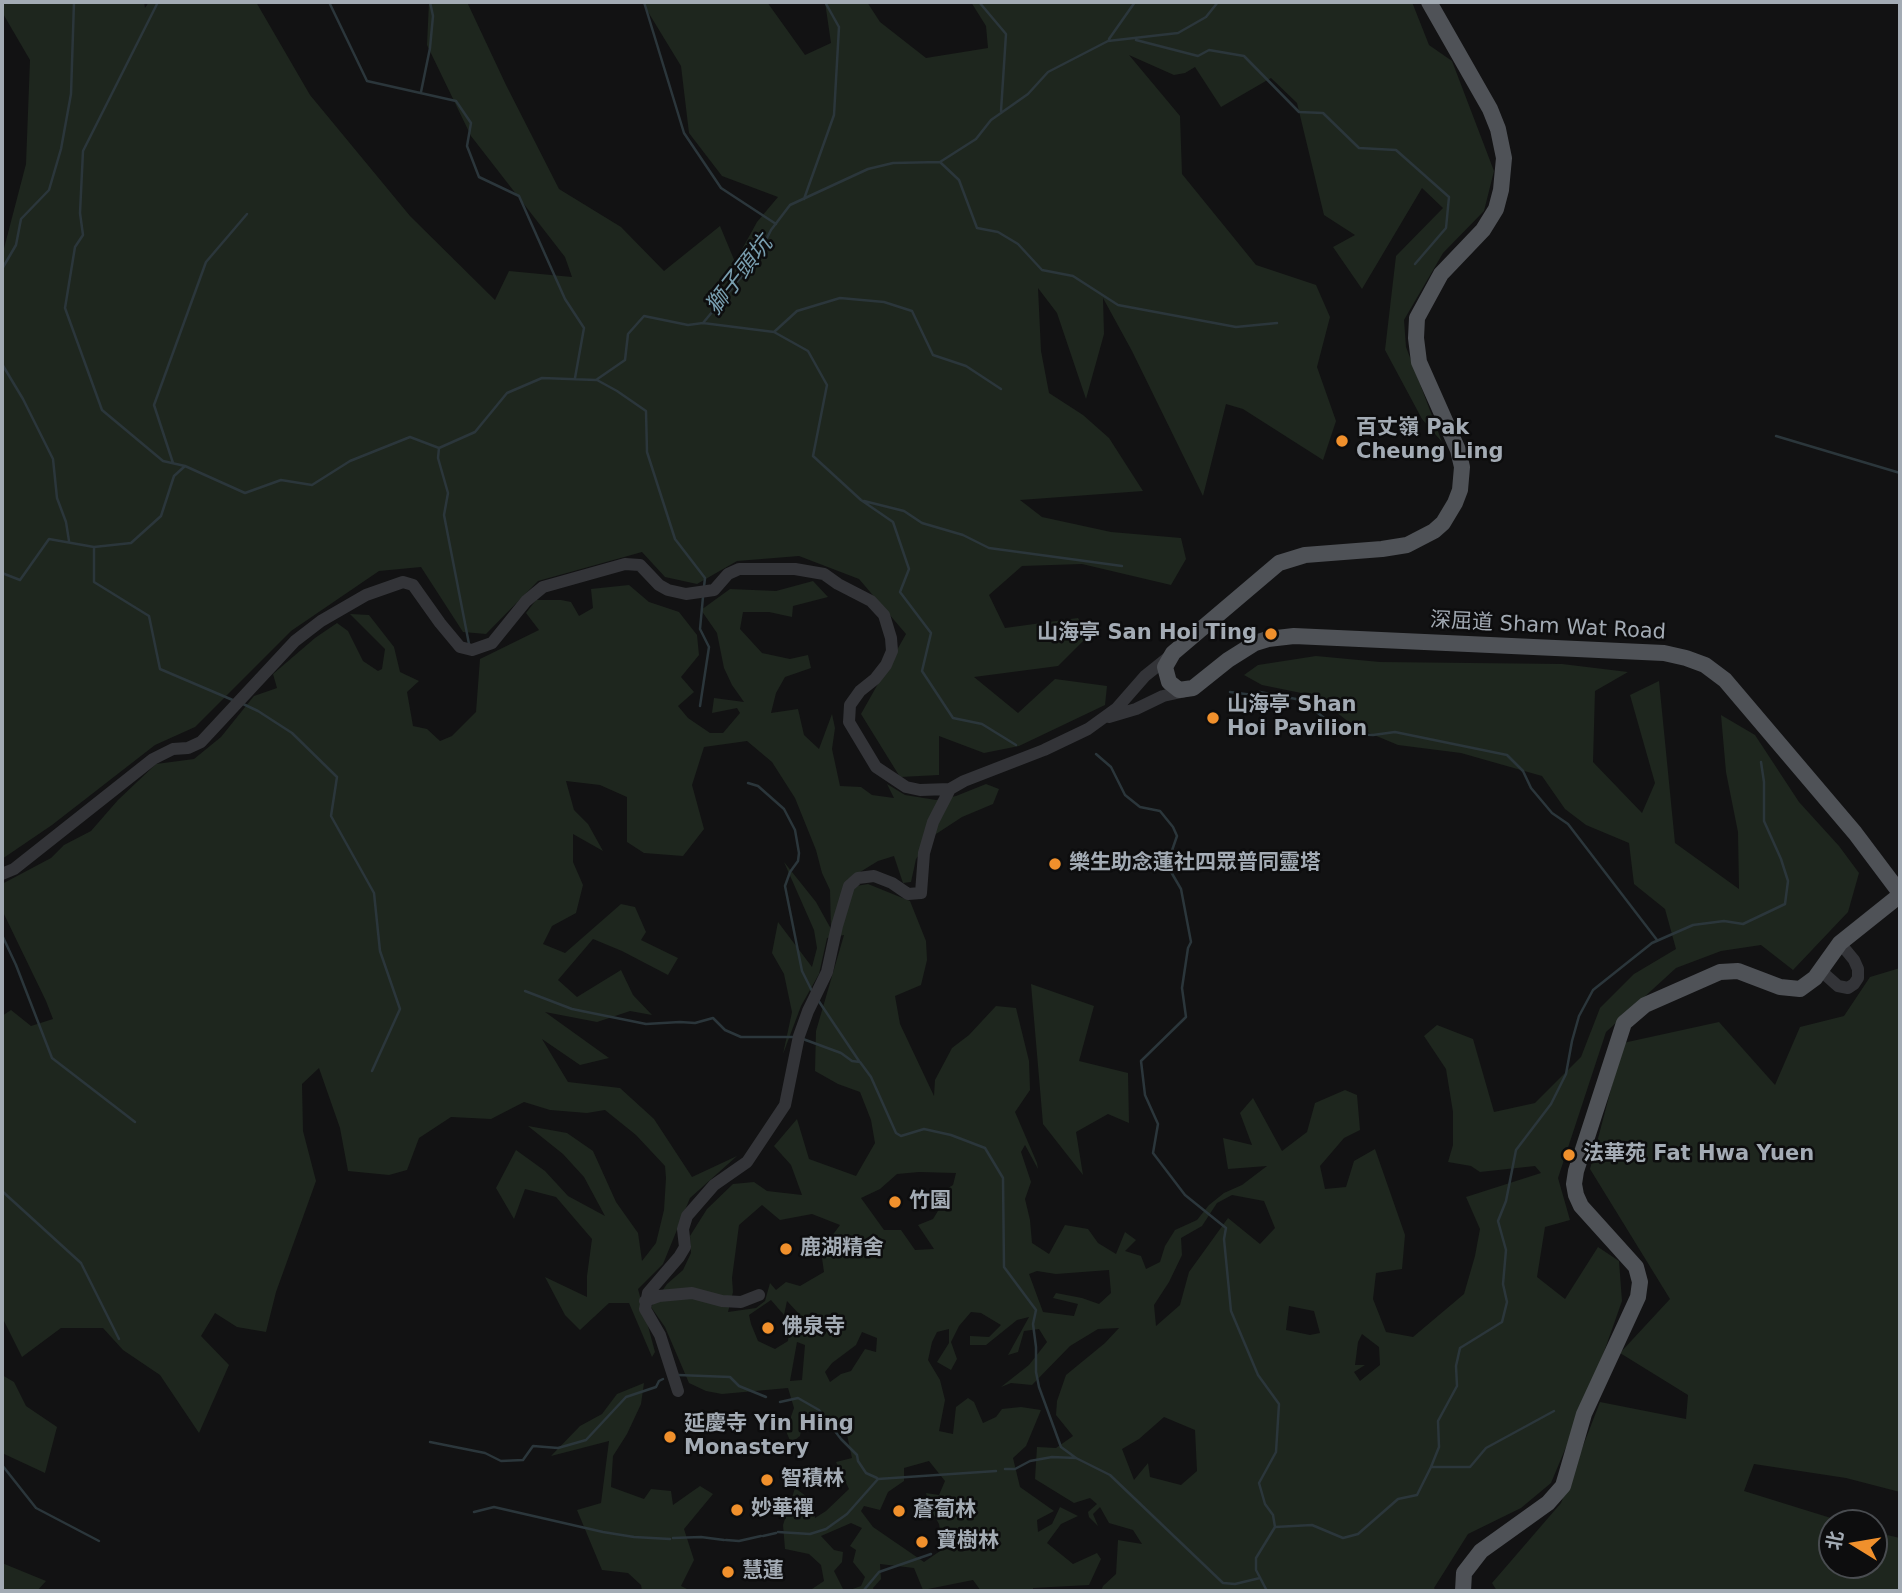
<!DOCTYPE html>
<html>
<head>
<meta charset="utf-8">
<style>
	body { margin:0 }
	#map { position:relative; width:1902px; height:1593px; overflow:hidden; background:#121213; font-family:"DejaVu Sans","Noto Sans SC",sans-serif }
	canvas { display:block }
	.frame { position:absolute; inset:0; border:4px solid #a3abb4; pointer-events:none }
	.north { position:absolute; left:1818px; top:1509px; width:70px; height:70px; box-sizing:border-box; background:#0d0d0e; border:2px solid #494c50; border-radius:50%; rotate:281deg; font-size:19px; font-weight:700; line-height:28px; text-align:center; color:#a3abb4 }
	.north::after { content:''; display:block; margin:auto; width:24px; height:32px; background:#f0902c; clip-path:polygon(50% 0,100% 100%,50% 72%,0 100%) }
</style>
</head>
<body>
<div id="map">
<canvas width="1902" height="1593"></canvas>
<div class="frame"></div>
<div class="north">北</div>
</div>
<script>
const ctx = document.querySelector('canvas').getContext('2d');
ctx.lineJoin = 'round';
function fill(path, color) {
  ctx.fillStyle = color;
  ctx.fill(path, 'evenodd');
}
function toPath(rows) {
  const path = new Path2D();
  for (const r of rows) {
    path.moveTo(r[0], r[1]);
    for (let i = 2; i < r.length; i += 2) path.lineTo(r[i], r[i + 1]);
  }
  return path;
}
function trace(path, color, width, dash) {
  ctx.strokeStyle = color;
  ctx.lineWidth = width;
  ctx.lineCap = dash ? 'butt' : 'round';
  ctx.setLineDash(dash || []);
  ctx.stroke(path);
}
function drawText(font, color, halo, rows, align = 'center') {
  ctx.font = font + ' "DejaVu Sans","Noto Sans SC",sans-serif';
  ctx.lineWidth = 5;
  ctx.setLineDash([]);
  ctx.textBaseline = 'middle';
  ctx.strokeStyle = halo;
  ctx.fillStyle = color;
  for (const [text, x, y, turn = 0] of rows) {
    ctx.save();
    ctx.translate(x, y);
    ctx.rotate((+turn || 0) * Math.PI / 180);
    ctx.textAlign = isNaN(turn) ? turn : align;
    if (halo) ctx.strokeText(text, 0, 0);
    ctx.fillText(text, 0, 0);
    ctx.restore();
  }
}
fill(toPath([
	[2,2,144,2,145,8,149,2,256,2,310,95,410,216,495,300,509,271,572,277,565,257,471,136,427,45,429,2,467,2,506,85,559,189,621,227,664,271,720,226,735,262,757,222,778,197,722,176,689,133,681,66,642,2,767,2,805,55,831,43,825,2,867,2,880,22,926,58,988,48,986,26,971,2,1412,2,1429,45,1452,61,1494,171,1484,211,1443,253,1404,320,1406,347,1442,442,1422,419,1385,350,1396,256,1443,208,1422,188,1362,289,1333,247,1355,235,1324,215,1297,103,1271,78,1221,107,1195,67,1185,73,1174,75,1129,55,1180,116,1182,174,1256,265,1316,285,1330,317,1317,367,1336,421,1323,460,1243,409,1226,404,1203,496,1132,351,1103,298,1104,334,1086,399,1057,313,1038,288,1041,351,1049,393,1083,415,1109,438,1143,491,1020,500,1042,517,1111,532,1181,538,1186,559,1171,585,1082,564,1022,566,989,595,1005,628,1078,618,1088,636,1058,666,974,677,1018,713,1055,679,1107,686,1105,705,1019,746,984,753,939,736,939,775,900,777,861,714,906,634,859,579,799,556,737,561,697,584,665,577,642,552,538,581,486,634,463,632,421,567,379,571,291,631,195,727,155,745,52,825,2,859,2,256,26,164,30,60,2,12],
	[813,581,828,597,793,606,792,617,769,612,743,612,740,629,762,653,790,659,808,655,811,668,785,677,776,693,771,713,798,709,804,735,819,749,832,714,835,728,832,749,840,786,861,787,872,795,894,798,887,784,905,795,936,800,956,796,986,784,999,789,993,804,962,817,933,836,916,859,911,882,903,883,894,856,878,861,847,880,856,886,868,884,910,901,926,941,927,960,921,985,895,996,900,1024,934,1096,935,1080,952,1048,969,1035,996,1006,1016,1008,1029,1061,1030,1090,1015,1112,1037,1163,1038,1169,1025,1145,1021,1152,1031,1182,1025,1199,1030,1220,1032,1243,1049,1254,1065,1225,1088,1229,1098,1243,1116,1254,1125,1232,1136,1240,1125,1251,1141,1256,1146,1269,1160,1262,1165,1246,1175,1230,1197,1220,1209,1205,1224,1193,1242,1185,1267,1166,1228,1169,1223,1138,1252,1145,1240,1113,1253,1098,1282,1151,1307,1132,1315,1103,1345,1090,1357,1095,1360,1130,1344,1138,1320,1166,1325,1189,1346,1187,1354,1161,1375,1149,1405,1235,1402,1269,1376,1273,1373,1299,1386,1332,1413,1337,1464,1294,1475,1256,1480,1229,1466,1197,1541,1173,1535,1166,1480,1172,1471,1166,1448,1162,1453,1145,1453,1112,1446,1069,1424,1036,1437,1025,1473,1039,1494,1112,1535,1103,1581,1057,1600,1008,1634,974,1676,949,1665,909,1634,884,1629,843,1586,825,1565,809,1542,776,1461,753,1398,745,1355,727,1316,696,1262,685,1244,675,1258,665,1316,656,1380,662,1562,664,1628,672,1595,691,1593,762,1642,813,1655,783,1630,695,1659,681,1675,843,1739,889,1738,832,1726,772,1721,715,1755,735,1799,802,1839,846,1859,873,1848,912,1793,970,1761,945,1721,951,1676,968,1606,1032,1558,1178,1570,1220,1545,1227,1537,1277,1565,1299,1598,1247,1619,1261,1622,1301,1594,1380,1551,1483,1521,1508,1468,1534,1434,1588,1436,1591,1101,1591,1103,1586,1116,1574,1118,1540,1142,1544,1133,1530,1109,1523,1100,1507,1093,1514,1098,1526,1089,1517,1088,1512,1097,1504,1090,1498,1074,1503,1035,1479,1037,1447,1056,1448,1073,1436,1056,1415,1057,1401,1066,1375,1105,1343,1119,1328,1098,1329,1070,1346,1032,1385,1011,1383,1001,1387,1029,1365,1047,1342,1039,1329,1024,1331,1018,1352,1008,1355,1029,1317,1017,1320,986,1345,970,1345,970,1336,989,1337,1001,1325,981,1313,971,1312,959,1326,951,1342,957,1359,951,1370,937,1362,949,1343,949,1329,937,1332,932,1342,928,1360,940,1380,945,1400,939,1431,953,1434,956,1407,968,1398,974,1402,983,1423,996,1417,1002,1409,1021,1407,1041,1410,1026,1446,1013,1458,1020,1487,1054,1511,1037,1520,1038,1532,1052,1524,1060,1507,1078,1516,1061,1524,1047,1543,1073,1564,1097,1553,1101,1559,1089,1585,1033,1588,1033,1591,981,1591,973,1580,923,1590,914,1568,880,1564,881,1579,873,1588,874,1591,847,1591,861,1586,865,1577,853,1562,856,1550,850,1546,862,1528,851,1523,821,1536,834,1550,843,1552,842,1562,834,1571,844,1591,809,1591,824,1581,821,1565,809,1554,785,1549,783,1525,795,1488,814,1502,815,1518,826,1511,849,1489,836,1462,852,1458,847,1435,818,1422,804,1411,800,1436,791,1443,786,1431,794,1408,788,1388,722,1394,706,1391,689,1383,665,1327,651,1307,667,1284,683,1270,691,1253,690,1236,707,1209,733,1184,754,1182,767,1191,802,1195,791,1165,774,1146,797,1119,809,1159,856,1176,875,1143,871,1120,860,1092,838,1084,815,1071,816,1031,844,935,827,938,819,974,801,1006,783,1054,792,1012,784,974,772,953,778,922,812,967,817,948,814,930,784,862,816,902,831,929,830,890,822,873,816,850,795,798,772,762,747,741,704,747,692,785,704,829,683,856,644,853,627,842,627,797,600,785,566,781,574,810,588,824,603,851,573,834,573,862,583,885,576,913,552,926,543,944,565,953,621,904,635,907,646,932,641,940,678,958,668,975,622,951,593,939,558,980,577,997,621,970,633,995,652,1015,630,1011,597,1022,545,1012,609,1058,580,1065,542,1039,568,1082,620,1088,654,1119,692,1177,737,1156,690,1198,663,1264,638,1289,655,1352,652,1357,629,1303,609,1303,580,1330,565,1315,545,1277,587,1297,587,1276,592,1239,556,1197,525,1189,514,1219,496,1188,516,1150,545,1171,568,1196,605,1216,584,1177,563,1154,528,1126,567,1133,593,1151,616,1202,638,1233,642,1261,656,1243,664,1210,666,1178,665,1166,636,1135,605,1110,587,1113,550,1110,524,1102,491,1119,451,1117,419,1138,407,1170,389,1175,348,1171,340,1128,319,1068,302,1084,303,1131,316,1181,276,1292,266,1332,237,1327,215,1313,201,1336,229,1365,199,1433,160,1375,123,1350,103,1328,61,1328,22,1357,2,1317,2,1016,11,1010,31,1026,53,1019,46,1001,2,910,2,884,51,858,64,845,91,831,118,800,156,764,194,759,221,737,254,696,277,688,273,674,315,638,337,623,348,631,363,661,378,671,382,669,385,649,350,614,369,615,394,647,400,672,419,681,407,692,413,726,427,729,440,741,452,736,476,712,480,659,539,630,526,613,536,600,561,600,571,602,579,616,593,608,591,589,629,585,649,602,679,612,697,635,699,655,681,677,694,692,678,706,688,718,710,733,723,733,740,713,737,708,712,713,714,698,744,702,732,685,724,668,717,633,701,610,730,589,776,591],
	[919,1172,956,1173,953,1185,943,1191,941,1206,933,1219,918,1225,934,1249,915,1250,901,1230,884,1230,861,1198,880,1189,897,1174],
	[1232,1195,1264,1201,1275,1228,1260,1244,1228,1218,1189,1272,1180,1305,1156,1326,1154,1305,1169,1282,1182,1255,1181,1238,1202,1226,1217,1203],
	[762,1205,780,1220,812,1214,840,1225,821,1251,824,1272,800,1286,786,1282,776,1290,770,1283,765,1301,756,1308,728,1312,733,1292,732,1278,739,1225],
	[1109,1270,1111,1293,1099,1304,1082,1298,1056,1293,1053,1298,1078,1304,1074,1316,1043,1312,1029,1274,1037,1271,1056,1274],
	[771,1300,784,1315,787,1301,799,1314,799,1331,789,1332,788,1341,775,1349,758,1341,751,1324,749,1315],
	[1289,1306,1314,1311,1320,1333,1310,1335,1286,1330],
	[862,1332,877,1338,876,1352,865,1349,851,1371,841,1374,830,1382,825,1372,832,1363,856,1345],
	[1362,1334,1379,1347,1380,1365,1360,1381,1354,1372,1365,1365,1355,1365,1358,1342],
	[797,1342,805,1345,802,1380,790,1381],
	[1164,1417,1195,1430,1197,1471,1181,1485,1150,1477,1148,1463,1134,1480,1122,1449,1139,1439],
	[929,1461,945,1481,939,1495,926,1493,930,1508,939,1524,943,1549,924,1562,873,1527,861,1511,864,1506,880,1510,888,1492,904,1481,904,1468],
	[1900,968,1900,1492,1846,1478,1754,1464,1744,1491,1847,1523,1832,1523,1832,1565,1874,1565,1874,1532,1900,1538,1900,1591,1497,1591,1492,1583,1561,1503,1600,1402,1686,1419,1688,1395,1620,1353,1670,1299,1590,1169,1623,1043,1719,1022,1775,1085,1800,1027,1844,1016,1870,977],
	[1031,984,1094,1006,1079,1061,1128,1073,1129,1123,1108,1114,1076,1132,1083,1175,1043,1124],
	[2,1375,14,1382,26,1406,57,1427,45,1473,2,1453],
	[644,1383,641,1404,627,1434,613,1456,611,1487,644,1499,651,1489,671,1491,673,1505,700,1486,713,1494,684,1529,694,1560,681,1586,691,1591,642,1591,641,1585,628,1573,602,1570,577,1510,601,1503,609,1441,551,1456,580,1426,602,1414,617,1394],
	[2,1563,46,1581,37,1591,2,1591]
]), '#1e261e');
trace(toPath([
	[158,2,83,151,80,213,83,235,75,247,65,308,102,410,163,461,185,466],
	[329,2,367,81,456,101,471,123,467,146,479,177,519,196,565,299,584,328,575,378],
	[644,2,684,133,721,188,776,224],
	[979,2,1006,34,1001,111],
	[1109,39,1135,2],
	[1136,40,1198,56,1209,50,1244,56,1299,112,1323,113,1359,148,1396,150,1449,197,1446,228,1415,264],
	[421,92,430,48,433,16,430,2],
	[941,163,959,180,977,228,998,232,1018,244,1042,270,1073,276,1118,305,1236,327,1277,323],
	[804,199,834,115,839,27,825,2],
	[2,269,16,245,21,219,49,190,61,149,71,94,74,2],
	[703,323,774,332,808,351,827,385,813,456,861,500,893,522,909,569,900,592,931,633,922,671,953,718,982,724,1016,745],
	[774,332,797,311,840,298,884,302,912,311,933,355,966,366,1001,389],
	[2,364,23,399,53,459,57,498,66,522,69,541],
	[597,380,617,391,646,411,647,452,675,539,705,578,704,587],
	[1776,436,1900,473],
	[439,448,438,458,448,493,444,515,469,644],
	[173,463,154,405,206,262,247,214],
	[864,501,904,511,922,523,963,535,989,548,1122,566],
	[94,547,94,582,149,616,160,669,235,701],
	[2,573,20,580,49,539,94,547,131,543,161,516,174,476,185,466,245,493,281,480,312,485,350,461,410,437,439,448,475,432,507,393,542,378,596,380,625,360,628,334,644,316,688,325,703,323,757,258,771,230,790,205,868,169,893,163,940,162,976,139,991,120,1028,94,1048,72,1108,41,1178,33,1206,17,1218,2],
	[1230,692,1253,695,1260,692,1301,700,1336,727,1353,734,1373,735,1395,732,1507,755,1523,771,1531,788,1552,813,1568,824,1657,940],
	[241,703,258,711,292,733,337,777,331,816,374,893,380,951,400,1009,372,1071],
	[700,706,709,647,700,629,703,597],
	[1096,754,1111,767,1125,795,1140,807,1160,811,1173,827,1177,836,1167,865,1181,889,1191,942,1188,948,1182,988,1186,1017,1141,1061,1145,1095,1158,1124,1153,1153,1185,1195,1226,1228,1224,1239,1231,1311,1258,1375,1279,1404,1276,1452,1259,1483,1265,1504,1273,1515,1275,1527,1256,1558,1256,1570,1267,1591],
	[748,783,758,786,784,809,795,830,799,853,798,861,790,872,785,886,802,971,812,991],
	[2,935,16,965,52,1058,135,1122],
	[525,991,572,1009,646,1024,680,1022,695,1023,713,1018,725,1030,741,1037,793,1037],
	[818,1000,859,1061],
	[803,1039,841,1053,852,1061,860,1062,871,1077,896,1133,901,1136,924,1129,951,1135,985,1148,1003,1178,1004,1267,1036,1310,1033,1324,1036,1347,1036,1372,1039,1387,1061,1447,1076,1458,1110,1475,1223,1583,1235,1584,1260,1578],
	[2,1191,81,1263,119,1339],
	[678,1375,730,1377,739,1386,766,1397],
	[780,1402,798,1398,819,1410,841,1439,857,1455,858,1461,866,1473,877,1478],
	[430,1442,485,1453,501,1461,523,1460,533,1446,558,1448,586,1440,626,1397,656,1387,659,1381,663,1379],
	[2,1465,36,1508,99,1541],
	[1431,1467,1439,1447,1438,1421,1457,1386,1456,1366,1460,1348,1502,1322,1507,1302,1503,1284,1506,1250,1498,1221,1506,1201,1516,1150,1551,1104,1566,1074,1572,1041,1579,1016,1593,990,1652,943,1693,925,1724,921,1743,924,1785,904,1788,881,1781,859,1764,821,1764,782,1761,762],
	[1005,1469,1015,1469,1030,1461,1052,1457,1076,1458],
	[474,1512,494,1507,603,1532,634,1537,670,1539],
	[1275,1527,1312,1525,1343,1538,1358,1534,1398,1499,1417,1495,1431,1467,1470,1467,1486,1448,1554,1411],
	[778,1532,810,1534,826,1529,847,1514,878,1479,996,1471],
	[763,1536,776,1533],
	[673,1538,701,1537,724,1540],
	[726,1540,739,1541,761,1536],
	[153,1591,155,1591],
	[858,1591,864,1590,879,1572,931,1554]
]), '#2b363b', 2.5);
trace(toPath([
	[1109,717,1136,709,1163,696,1186,691],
	[2,874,14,869,153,759,173,749,188,748,201,742,295,641,321,621,366,595,403,582,413,585,440,623,460,647,472,650,492,643,526,601,543,587,625,564,640,565,659,585,668,590,686,594,714,590,728,574,739,569,795,569,824,574,838,584,871,601,884,615,891,638,892,651,886,665,875,679,860,691,850,705,849,722,876,767,906,787,920,790,950,789,964,781,1044,750,1088,729,1117,708,1145,676,1170,656],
	[1820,970,1838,986,1848,988,1854,984,1858,978,1858,969,1854,960,1840,943],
	[645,1301,659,1296,692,1293,722,1301,741,1302,759,1295],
	[678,1391,660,1335,645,1309,648,1293,679,1257,685,1247,683,1229,687,1216,714,1185,747,1162,785,1105,799,1036,808,1011,827,972,837,926,849,886,858,878,874,876,892,883,908,894,921,893,924,853,933,822,950,789]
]), '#333438', 12);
trace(toPath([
	[1429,2,1490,109,1498,129,1504,158,1501,190,1496,209,1483,230,1441,274,1417,318,1416,338,1419,362,1458,450,1462,467,1460,490,1455,503,1443,523,1434,531,1407,545,1382,549,1305,555,1279,563,1173,653,1165,667,1169,682,1179,690,1193,688,1228,660,1255,643,1268,639,1294,636,1664,653,1686,658,1705,665,1725,680,1855,833,1900,893],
	[1463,1591,1464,1573,1481,1551,1548,1503,1563,1486,1584,1414,1638,1297,1640,1282,1636,1267,1581,1206,1576,1195,1574,1184,1576,1171,1624,1023,1645,1005,1720,972,1738,971,1780,987,1800,989,1815,978,1840,943,1900,895]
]), '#4f5257', 16);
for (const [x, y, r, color] of [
	[1342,441,7,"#f0902c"],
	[1271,634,7,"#f0902c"],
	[1213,718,7,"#f0902c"],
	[1055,864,7,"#f0902c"],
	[1569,1155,7,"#f0902c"],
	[895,1202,7,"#f0902c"],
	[786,1249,7,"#f0902c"],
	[768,1328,7,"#f0902c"],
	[670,1437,7,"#f0902c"],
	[767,1480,7,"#f0902c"],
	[737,1510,7,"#f0902c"],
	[899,1511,7,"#f0902c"],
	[922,1542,7,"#f0902c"],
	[728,1572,7,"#f0902c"]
]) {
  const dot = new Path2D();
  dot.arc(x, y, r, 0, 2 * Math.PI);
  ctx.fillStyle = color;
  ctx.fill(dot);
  trace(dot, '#0d0d0e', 2.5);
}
drawText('bold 21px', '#a3abb4', '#0d0d0e', [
	["百丈嶺 Pak",1356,429],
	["Cheung Ling",1356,453],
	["山海亭 San Hoi Ting",1257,634,"right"],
	["山海亭 Shan",1227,706],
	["Hoi Pavilion",1227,730],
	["樂生助念蓮社四眾普同靈塔",1069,864],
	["法華苑 Fat Hwa Yuen",1583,1155],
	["竹園",909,1202],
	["鹿湖精舍",800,1249],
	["佛泉寺",782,1328],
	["延慶寺 Yin Hing",684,1425],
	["Monastery",684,1449],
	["智積林",781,1480],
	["妙華禪",751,1510],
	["薝蔔林",913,1511],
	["寶樹林",936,1542],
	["慧蓮",742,1572]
], 'left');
drawText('21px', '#a3abb4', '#0d0d0e', [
	["深屈道 Sham Wat Road",1548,627,3]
]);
drawText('italic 23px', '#799eaf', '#0d0d0e', [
	["獅子頭坑",740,276,-52]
]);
</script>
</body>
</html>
